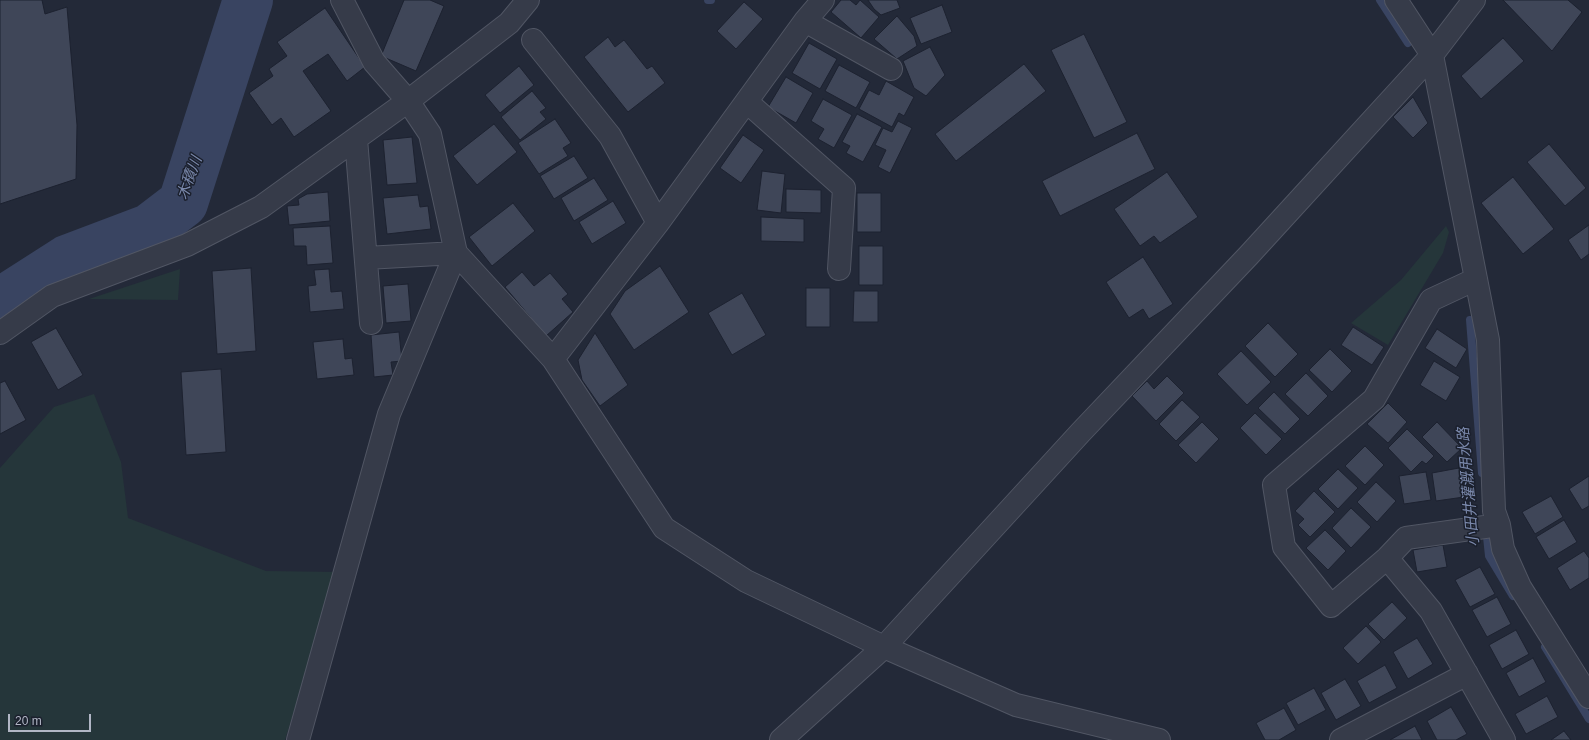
<!DOCTYPE html>
<html>
<head>
<meta charset="utf-8">
<style>
	body { margin:0 }
	#map { position:relative; width:1589px; height:740px; overflow:hidden; background:#232938; font-family:Helvetica,sans-serif }
	canvas { display:block }
	.scale { position:absolute; left:8px; top:714px; width:83px; height:18px; box-sizing:border-box; border:2px solid #b1b6c5; border-top:0; padding-left:5px; font-size:12px; line-height:14px; white-space:nowrap; color:#b1b6c5; -webkit-text-stroke:3px #1b202d; paint-order:stroke }
</style>
</head>
<body>
<div id="map">
<canvas width="1589" height="740"></canvas>
<div class="scale">20 m</div>
</div>
<script>
const ctx = document.querySelector('canvas').getContext('2d');
ctx.lineJoin = 'round';
function fill(path, color) {
  ctx.fillStyle = color;
  ctx.fill(path, 'evenodd');
}
function toPath(rows) {
  const path = new Path2D();
  for (const r of rows) {
    path.moveTo(r[0], r[1]);
    for (let i = 2; i < r.length; i += 2) path.lineTo(r[i], r[i + 1]);
  }
  return path;
}
function trace(path, color, width, dash) {
  ctx.strokeStyle = color;
  ctx.lineWidth = width;
  ctx.lineCap = dash ? 'butt' : 'round';
  ctx.setLineDash(dash || []);
  ctx.stroke(path);
}
function drawText(font, color, halo, rows, align = 'center') {
  ctx.font = font + ' Helvetica,"Noto Sans JP",sans-serif';
  ctx.lineWidth = 3;
  ctx.setLineDash([]);
  ctx.textBaseline = 'middle';
  ctx.strokeStyle = halo;
  ctx.fillStyle = color;
  for (const [text, x, y, turn = 0] of rows) {
    ctx.save();
    ctx.translate(x, y);
    ctx.rotate((+turn || 0) * Math.PI / 180);
    ctx.textAlign = isNaN(turn) ? turn : align;
    if (halo) ctx.strokeText(text, 0, 0);
    ctx.fillText(text, 0, 0);
    ctx.restore();
  }
}
fill(toPath([
	[1446,226,1449,232,1443,253,1388,345,1351,323,1401,280],
	[180,269,178,300,89,299],
	[94,394,121,462,128,518,266,571,338,572,285,740,0,740,0,468,54,407]
]), '#25363a');
trace(toPath([
	[708,0,711,0],
	[1380,0,1408,43],
	[1470,320,1482,473],
	[1486,527,1489,556,1513,596],
	[1545,647,1589,719]
]), '#394461', 8);
trace(toPath([
	[0,303,67,260,149,229,183,203,248,0]
]), '#394461', 50);
const building = toPath([
	[0,0,42,0,45,14,67,7,77,125,76,179,0,204,0,0],
	[404,0,430,0,444,6,416,71,381,56,404,0],
	[841,0,850,0,856,5,860,0,879,17,861,38,831,12,841,0],
	[868,0,897,0,900,8,881,15,874,9,868,0],
	[1503,0,1568,0,1582,12,1552,51,1503,0],
	[744,2,763,19,736,49,717,31,744,2],
	[942,5,952,32,921,44,910,18,942,5],
	[325,8,365,67,347,81,328,54,303,71,331,111,294,137,281,118,272,125,249,93,273,76,269,69,287,56,277,42,325,8],
	[897,16,914,36,917,46,897,59,874,39,897,16],
	[1084,34,1127,122,1094,138,1051,50,1084,34],
	[608,37,615,47,624,40,647,69,652,66,665,83,628,112,584,57,608,37],
	[1503,38,1524,61,1481,99,1461,76,1503,38],
	[809,43,837,59,820,89,792,73,809,43],
	[930,47,945,75,926,96,914,88,903,61,930,47],
	[1024,64,1046,91,956,161,935,134,1024,64],
	[839,65,870,82,856,108,825,91,839,65],
	[519,66,534,85,500,113,485,95,519,66],
	[786,77,813,93,796,123,768,107,786,77],
	[886,81,914,97,904,116,899,113,892,127,859,109,869,90,879,95,886,81],
	[532,91,546,108,540,112,546,119,520,140,501,117,532,91],
	[1413,97,1428,123,1413,138,1393,117,1413,97],
	[823,99,852,115,834,148,818,139,824,129,811,121,823,99],
	[857,114,882,127,863,162,846,153,850,146,842,142,857,114],
	[555,119,571,143,563,148,568,156,539,174,518,143,555,119],
	[898,121,912,128,890,173,878,167,886,150,875,145,883,128,892,132,898,121],
	[494,124,517,152,477,185,453,156,494,124],
	[1137,133,1155,169,1060,216,1042,181,1137,133],
	[743,135,764,150,741,183,720,168,743,135],
	[412,137,417,183,387,185,383,140,412,137],
	[1549,144,1586,188,1565,206,1527,162,1549,144],
	[574,156,588,178,554,199,540,176,574,156],
	[762,171,785,174,781,213,757,210,762,171],
	[1167,172,1198,217,1160,243,1154,236,1140,246,1114,209,1167,172],
	[1513,177,1554,229,1523,254,1481,203,1513,177],
	[594,178,608,200,574,221,561,198,594,178],
	[786,189,821,190,821,213,786,212,786,189],
	[328,192,330,221,289,225,287,206,299,205,298,199,307,194,328,192],
	[857,193,881,193,881,232,857,232,857,193],
	[418,195,420,207,428,206,431,229,387,234,383,198,418,195],
	[613,201,626,223,592,244,579,222,613,201],
	[513,203,535,231,492,266,469,237,513,203],
	[761,217,804,219,804,242,761,241,761,217],
	[1589,225,1589,254,1581,260,1568,240,1589,225],
	[330,226,333,263,307,265,306,246,294,246,293,228,330,226],
	[859,246,883,246,883,285,859,285,859,246],
	[1143,257,1173,304,1149,319,1143,309,1129,318,1106,282,1143,257],
	[660,266,689,312,634,350,610,314,625,291,660,266],
	[251,268,256,351,217,354,212,271,251,268],
	[329,269,331,292,342,291,344,309,310,312,308,286,316,285,314,270,329,269],
	[522,272,534,286,550,273,568,294,562,299,573,312,546,336,505,287,522,272],
	[408,284,411,321,386,323,383,286,408,284],
	[806,288,830,288,830,327,806,327,806,288],
	[854,291,878,291,878,322,853,322,854,291],
	[742,293,766,335,732,355,708,313,742,293],
	[1268,323,1298,354,1275,377,1245,346,1268,323],
	[1353,327,1384,347,1372,365,1341,345,1353,327],
	[56,328,83,375,58,390,31,342,56,328],
	[1437,329,1467,349,1456,368,1425,348,1437,329],
	[399,332,402,361,391,362,393,375,374,377,371,335,399,332],
	[595,333,628,385,600,406,582,380,578,360,595,333],
	[343,339,345,359,352,358,354,375,317,379,313,342,343,339],
	[1330,349,1352,371,1332,392,1309,370,1330,349],
	[1241,351,1271,382,1247,405,1217,374,1241,351],
	[1434,361,1460,377,1446,401,1420,385,1434,361],
	[221,369,226,452,186,455,181,372,221,369],
	[1306,373,1328,396,1308,416,1285,394,1306,373],
	[1167,376,1184,393,1156,421,1132,396,1147,381,1154,389,1167,376],
	[5,381,26,420,0,434,0,383,5,381],
	[1274,392,1300,419,1285,434,1258,408,1274,392],
	[1182,400,1200,417,1176,441,1159,424,1182,400],
	[1388,403,1407,422,1388,443,1367,424,1388,403],
	[1255,413,1282,439,1266,455,1240,428,1255,413],
	[1202,422,1219,439,1196,463,1178,445,1202,422],
	[1437,422,1462,448,1447,462,1422,437,1437,422],
	[1407,429,1434,456,1426,464,1422,461,1411,472,1388,448,1407,429],
	[1365,446,1384,465,1365,485,1345,466,1365,446],
	[1459,468,1464,497,1436,501,1432,473,1459,468],
	[1338,469,1358,488,1338,509,1318,489,1338,469],
	[1426,472,1431,500,1404,504,1399,476,1426,472],
	[1589,476,1589,506,1582,510,1569,489,1589,476],
	[1376,482,1396,501,1377,522,1357,502,1376,482],
	[1314,491,1335,512,1310,537,1298,525,1304,519,1295,511,1314,491],
	[1551,496,1563,517,1535,534,1522,512,1551,496],
	[1351,508,1371,527,1351,548,1332,528,1351,508],
	[1564,520,1577,542,1549,559,1536,537,1564,520],
	[1325,530,1346,551,1328,570,1306,548,1325,530],
	[1443,545,1447,567,1417,572,1413,550,1443,545],
	[1584,551,1589,558,1589,578,1570,590,1557,568,1584,551],
	[1480,567,1495,594,1470,607,1455,580,1480,567],
	[1497,597,1511,624,1487,637,1472,610,1497,597],
	[1392,602,1407,618,1384,640,1368,624,1392,602],
	[1366,626,1381,642,1358,664,1343,648,1366,626],
	[1516,630,1529,654,1502,669,1489,645,1516,630],
	[1417,638,1433,664,1408,679,1393,652,1417,638],
	[1533,658,1546,682,1519,697,1506,673,1533,658],
	[1385,665,1397,688,1369,703,1357,681,1385,665],
	[1345,679,1361,706,1336,720,1321,693,1345,679],
	[1314,688,1326,710,1298,725,1286,703,1314,688],
	[1547,696,1558,717,1526,734,1515,714,1547,696],
	[1451,707,1467,734,1456,740,1437,740,1427,721,1451,707],
	[1284,708,1296,730,1279,740,1265,740,1256,723,1284,708],
	[1415,726,1422,740,1390,740,1415,726],
	[1564,731,1571,740,1551,740,1564,731]
]);
fill(building, '#3f4658');
trace(building, '#1d2230', 1);
const minor = toPath([
	[342,0,374,62,408,101,430,134,456,253,553,359,664,528,746,581,884,647,1016,705,1159,740],
	[1396,0,1432,55,1476,279,1488,340,1494,511,1499,525,1503,549,1520,587,1589,697],
	[805,21,891,69],
	[533,40,610,136,658,223],
	[747,102,844,188,839,269],
	[356,139,371,323],
	[366,258,456,253],
	[1476,279,1431,300,1374,399,1274,485,1284,547,1331,606,1387,558,1406,538,1499,525],
	[0,333,52,296,187,245,261,207,408,101,509,23,528,0],
	[553,359,658,223,805,21,823,0],
	[1387,558,1431,611,1504,740],
	[298,740,389,414,456,253],
	[781,740,884,647,1081,432,1249,255,1432,55,1474,0],
	[1341,740,1467,674]
]);
trace(minor, '#515664', 24);
trace(minor, '#363b49', 22);
drawText('italic 15px', '#7a88ab', '#1b202d', [
	["木積川",190,178,-70],
	["小田井灌漑用水路",1469,487,-95]
]);
</script>
</body>
</html>
